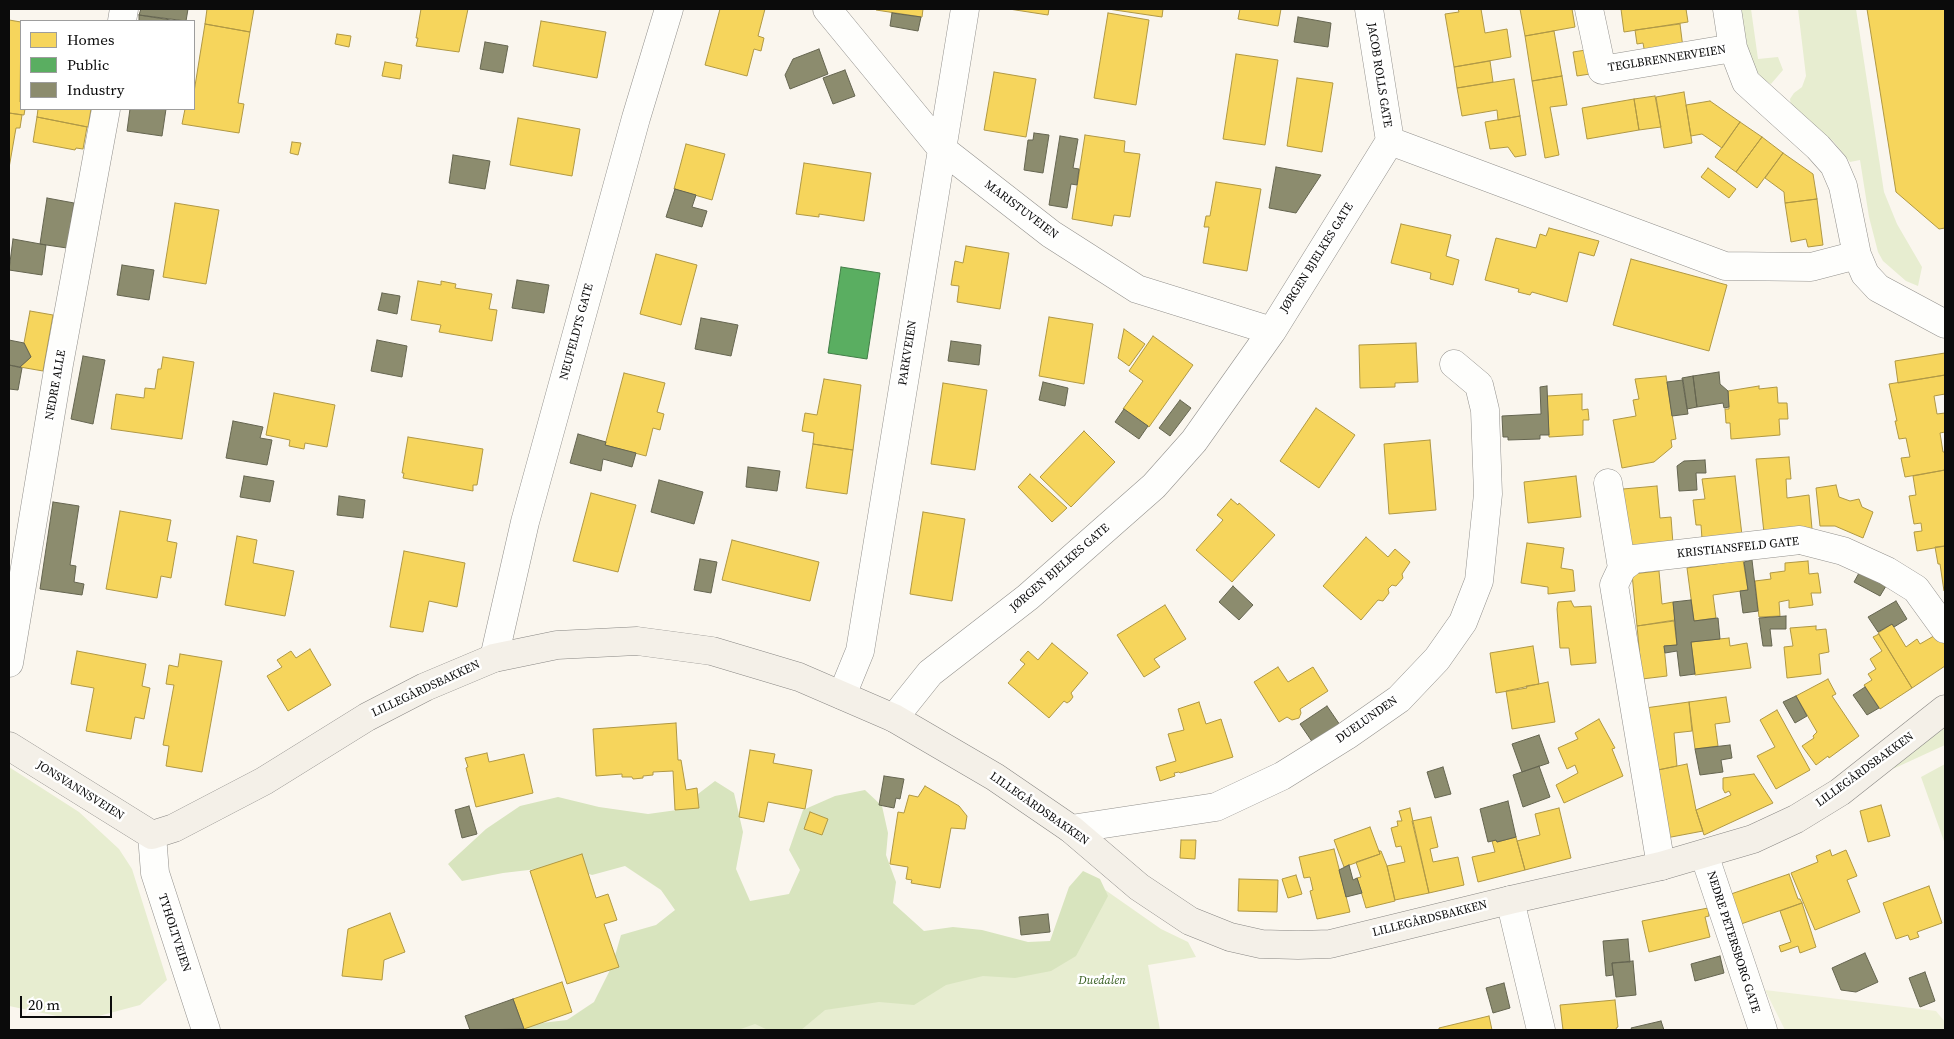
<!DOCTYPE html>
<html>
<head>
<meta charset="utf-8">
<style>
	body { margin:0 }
	#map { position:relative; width:1954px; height:1039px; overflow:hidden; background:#faf6ee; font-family:"Source Serif 4",serif }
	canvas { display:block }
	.frame { position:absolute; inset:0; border:10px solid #0b0b0b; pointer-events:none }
	.legend { position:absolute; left:20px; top:20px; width:175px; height:90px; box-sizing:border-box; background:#fff; border:1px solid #9d9d9d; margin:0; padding:6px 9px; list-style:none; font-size:15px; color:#0b0b0b }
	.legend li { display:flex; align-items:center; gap:10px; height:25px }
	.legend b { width:25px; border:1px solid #9d9d9d }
	.scale { position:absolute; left:20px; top:996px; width:92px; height:22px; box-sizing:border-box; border:2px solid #0b0b0b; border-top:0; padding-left:6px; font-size:15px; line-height:18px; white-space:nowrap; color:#0b0b0b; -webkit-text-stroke:4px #fff; paint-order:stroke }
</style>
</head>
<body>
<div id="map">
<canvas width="1954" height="1039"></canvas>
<div class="frame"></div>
<ul class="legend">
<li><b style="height:14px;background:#f6d55c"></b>Homes</li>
<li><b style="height:14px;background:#5aae61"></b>Public</li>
<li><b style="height:14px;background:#8c8c6e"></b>Industry</li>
</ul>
<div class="scale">20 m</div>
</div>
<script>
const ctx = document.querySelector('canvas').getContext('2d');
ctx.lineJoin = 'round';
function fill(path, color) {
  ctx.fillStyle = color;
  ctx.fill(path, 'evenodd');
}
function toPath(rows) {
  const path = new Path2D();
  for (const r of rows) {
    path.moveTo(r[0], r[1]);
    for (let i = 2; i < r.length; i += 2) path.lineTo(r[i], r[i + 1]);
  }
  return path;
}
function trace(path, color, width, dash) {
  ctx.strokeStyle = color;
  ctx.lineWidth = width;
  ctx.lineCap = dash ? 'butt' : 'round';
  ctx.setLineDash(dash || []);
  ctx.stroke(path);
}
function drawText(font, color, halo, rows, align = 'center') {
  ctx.font = font + ' "Source Serif 4",serif';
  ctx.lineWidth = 5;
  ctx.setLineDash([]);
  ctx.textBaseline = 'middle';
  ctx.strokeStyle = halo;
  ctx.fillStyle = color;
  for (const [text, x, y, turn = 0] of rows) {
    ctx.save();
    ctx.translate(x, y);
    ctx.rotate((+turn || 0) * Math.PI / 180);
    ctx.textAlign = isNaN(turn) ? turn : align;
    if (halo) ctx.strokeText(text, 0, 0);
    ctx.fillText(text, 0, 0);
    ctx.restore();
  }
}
fill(toPath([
	[1739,9,1751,9,1758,59,1778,57,1783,70,1771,84,1763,80,1751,63,1745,49],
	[1798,9,1856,9,1884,192,1897,224,1922,267,1918,286,1906,281,1883,261,1878,252,1869,217,1860,160,1850,162,1833,141,1791,106,1790,99,1794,93,1802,87,1806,76],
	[1945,728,1945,745,1895,768,1886,770],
	[1945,764,1945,844,1921,777],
	[9,767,79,812,119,849,132,869,167,980,140,1005,95,1017,62,1017,9,1006],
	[1101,887,1161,929,1188,942,1196,957,1148,965,1160,1030,643,1030,1070,945]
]), '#e7edd0');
fill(toPath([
	[715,781,734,793,743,832,736,869,750,901,789,894,800,870,789,850,803,810,835,796,865,790,882,806,888,833,886,855,896,882,893,903,924,931,953,927,982,930,1028,942,1050,941,1069,887,1083,871,1100,879,1108,896,1076,956,1051,971,1015,978,983,976,946,985,914,1005,879,1002,825,1010,801,1030,768,1030,755,1024,738,1030,518,1030,533,1024,567,1020,594,1002,612,966,621,935,656,925,675,910,661,890,625,866,592,875,563,866,503,873,462,881,448,864,486,829,520,806,558,797,599,807,648,814,677,810]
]), '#d8e4be');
fill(toPath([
	[1765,990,1936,1011,1945,1022,1945,1030,1785,1030]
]), '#eff1d9');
const homes = toPath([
	[207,9,254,9,250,32,205,24,207,9],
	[421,9,468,9,459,52,416,46,418,38,416,38,421,9],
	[720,9,765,9,758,36,764,38,761,51,754,49,747,76,705,65,720,9],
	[876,9,923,9,922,17,876,10,876,9],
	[1009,9,1049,9,1048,15,1009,9],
	[1108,9,1163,9,1162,17,1108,9],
	[1240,9,1281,9,1278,26,1238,19,1240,9],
	[1458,9,1481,9,1485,33,1507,29,1511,57,1454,67,1445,14,1459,12,1458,9],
	[1520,9,1572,9,1575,27,1525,36,1520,9],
	[1621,9,1686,9,1688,22,1624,32,1621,9],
	[1867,9,1945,9,1945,228,1939,229,1896,192,1867,9],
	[1108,13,1149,20,1136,105,1094,98,1108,13],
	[9,20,21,22,20,102,21,102,21,109,25,109,24,115,9,113,9,20],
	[541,21,606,32,597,78,533,66,541,21],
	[205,24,250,32,238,103,244,104,239,133,182,124,185,109,194,109,194,92,205,24],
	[1680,24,1683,48,1645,54,1643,43,1637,44,1635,30,1680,24],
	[1554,31,1562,76,1532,81,1525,36,1554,31],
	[337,34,351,36,349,47,335,44,337,34],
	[1586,50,1590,74,1577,76,1573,52,1586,50],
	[1236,54,1278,60,1265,145,1223,139,1236,54],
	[1490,61,1493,82,1457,88,1454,67,1490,61],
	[385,62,402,65,400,79,382,76,385,62],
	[994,72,1036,79,1026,137,984,130,994,72],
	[1562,76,1567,105,1550,107,1559,155,1545,158,1532,81,1562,76],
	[1297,78,1333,83,1322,152,1287,146,1297,78],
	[1514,79,1520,116,1498,120,1497,110,1462,116,1457,88,1514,79],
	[1684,92,1692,143,1664,148,1656,97,1684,92],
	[1655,96,1661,127,1639,130,1634,99,1655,96],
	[1634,99,1639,130,1587,139,1582,108,1634,99],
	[1710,101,1740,122,1722,148,1702,134,1691,136,1686,105,1710,101],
	[38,109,91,109,88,127,37,117,38,109],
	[9,113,22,115,20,128,16,128,9,168,9,113],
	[1520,116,1526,155,1515,157,1508,147,1490,149,1485,122,1520,116],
	[37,117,87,127,83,149,76,148,75,150,33,142,37,117],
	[518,118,580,129,572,176,510,165,518,118],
	[1740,122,1762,137,1736,172,1715,157,1740,122],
	[1085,135,1125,141,1124,152,1140,154,1130,217,1114,215,1112,226,1072,219,1085,135],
	[1762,137,1783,153,1757,188,1736,172,1762,137],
	[292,142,301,143,298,155,290,153,292,142],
	[686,144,725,154,712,200,674,189,686,144],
	[1783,153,1813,174,1817,199,1785,203,1784,192,1765,178,1783,153],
	[804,163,871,173,864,221,819,214,819,217,796,214,804,163],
	[1708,168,1736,189,1729,198,1701,177,1708,168],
	[1216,182,1261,189,1247,271,1203,263,1209,227,1204,227,1206,216,1210,216,1216,182],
	[1817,199,1823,245,1808,247,1806,239,1791,242,1785,203,1817,199],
	[175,203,219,210,206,284,163,277,175,203],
	[1401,224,1451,235,1446,256,1459,260,1453,285,1430,279,1431,273,1391,263,1401,224],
	[1549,228,1599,241,1594,256,1579,252,1567,302,1532,292,1530,295,1518,292,1519,289,1485,280,1496,238,1536,248,1540,234,1546,236,1549,228],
	[966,246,1009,253,1000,309,957,302,959,286,951,285,955,261,963,263,966,246],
	[656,254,697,265,681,325,640,314,656,254],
	[1631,259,1727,285,1709,351,1613,325,1631,259],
	[418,281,441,285,441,281,456,284,455,288,492,294,489,309,497,310,492,341,439,332,441,325,411,320,418,281],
	[30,311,53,315,43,371,20,367,31,357,24,343,30,311],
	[1049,317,1093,324,1084,384,1039,376,1049,317],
	[1124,329,1145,344,1129,366,1118,358,1124,329],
	[1153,336,1193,365,1149,427,1123,409,1143,381,1129,371,1153,336],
	[1416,343,1418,382,1395,383,1395,387,1360,388,1359,345,1416,343],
	[1945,353,1945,375,1898,383,1895,361,1945,353],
	[163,357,194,362,182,439,111,429,116,394,144,398,145,388,155,389,158,369,161,369,163,357],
	[624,373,665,383,657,412,664,414,660,430,653,428,646,456,605,445,624,373],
	[1945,375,1945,394,1934,396,1937,414,1945,413,1945,432,1940,433,1943,452,1945,452,1945,470,1905,477,1901,458,1910,457,1906,438,1899,439,1895,421,1897,421,1889,384,1945,375],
	[1666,376,1676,439,1671,440,1672,447,1654,462,1622,468,1613,420,1636,416,1633,400,1639,399,1635,379,1666,376],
	[824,379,861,385,853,450,813,444,814,433,802,431,805,413,817,415,824,379],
	[943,383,987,390,975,470,931,464,943,383],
	[1759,386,1759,389,1777,387,1778,403,1787,403,1788,419,1779,419,1780,435,1731,439,1730,423,1726,423,1725,409,1729,409,1728,391,1759,386],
	[274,393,335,405,327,447,305,443,304,449,289,446,290,440,266,435,274,393],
	[1582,394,1582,410,1588,409,1589,420,1583,420,1583,435,1549,437,1547,396,1582,394],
	[1316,408,1355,435,1319,488,1280,461,1316,408],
	[1084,431,1115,462,1071,507,1040,477,1084,431],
	[408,437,483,449,477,485,473,485,473,491,403,478,404,473,402,473,408,437],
	[1430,440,1436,510,1389,514,1384,444,1430,440],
	[813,444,853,450,847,494,806,488,813,444],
	[1789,457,1791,479,1786,479,1787,498,1809,495,1812,529,1764,533,1756,459,1789,457],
	[1945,470,1945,546,1917,551,1914,532,1922,531,1921,523,1914,524,1909,496,1916,495,1913,476,1945,470],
	[1030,474,1067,508,1052,522,1018,487,1030,474],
	[1576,476,1581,517,1528,523,1524,482,1576,476],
	[1735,476,1742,535,1702,539,1701,525,1696,525,1693,500,1705,499,1702,479,1735,476],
	[1836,485,1839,497,1850,501,1859,499,1862,507,1873,512,1863,538,1835,526,1820,526,1816,488,1836,485],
	[1657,486,1660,518,1671,517,1673,544,1628,548,1623,489,1657,486],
	[591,493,636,505,618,572,573,561,591,493],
	[1231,499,1238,505,1239,503,1275,535,1232,582,1196,550,1223,520,1217,515,1231,499],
	[120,511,171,520,167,541,177,543,171,578,161,576,157,598,106,589,120,511],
	[923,512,965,519,952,601,910,594,923,512],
	[237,536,257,540,253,563,294,571,285,616,225,605,237,536],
	[1366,537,1388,557,1395,549,1410,562,1402,574,1403,578,1396,586,1392,585,1388,589,1389,593,1383,601,1378,600,1361,620,1323,586,1366,537],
	[732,540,819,562,810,601,722,580,732,540],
	[1527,543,1564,548,1561,568,1573,570,1575,591,1548,594,1548,587,1521,583,1527,543],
	[1945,546,1945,591,1944,591,1940,564,1938,564,1935,547,1945,546],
	[404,551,465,563,457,607,429,601,423,632,390,627,404,551],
	[1743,560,1748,590,1713,595,1716,618,1694,621,1687,568,1743,560],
	[1808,561,1809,574,1818,573,1821,593,1811,593,1813,605,1789,608,1789,600,1779,602,1780,616,1759,617,1755,581,1771,579,1770,573,1785,571,1785,563,1808,561],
	[1659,571,1662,604,1673,602,1675,620,1637,626,1632,574,1659,571],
	[1571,601,1574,607,1591,606,1596,663,1571,665,1569,648,1560,648,1557,609,1558,602,1571,601],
	[1165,605,1186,639,1154,659,1160,667,1144,677,1117,635,1165,605],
	[1674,621,1677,645,1664,646,1667,676,1642,679,1637,626,1674,621],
	[1892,624,1906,647,1917,639,1920,644,1939,633,1945,644,1945,666,1912,688,1878,633,1892,624],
	[1816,626,1816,630,1826,629,1829,652,1819,654,1821,674,1787,678,1784,647,1793,646,1790,628,1816,626],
	[1879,634,1912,688,1880,709,1864,685,1872,680,1868,674,1876,669,1870,659,1882,651,1873,637,1879,634],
	[1729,638,1730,646,1747,643,1751,668,1695,675,1691,642,1729,638],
	[1052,643,1088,673,1071,693,1073,697,1070,701,1067,703,1064,701,1049,718,1008,683,1025,664,1020,660,1028,651,1038,660,1052,643],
	[1533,646,1539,684,1526,686,1527,688,1496,693,1490,653,1533,646],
	[310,649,331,685,288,711,267,676,282,667,277,660,291,651,296,658,310,649],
	[77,651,146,664,142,686,150,688,144,719,135,717,131,739,86,731,94,688,71,684,77,651],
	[180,654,222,661,202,772,166,766,169,746,163,745,174,685,166,684,169,665,178,667,180,654],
	[1278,667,1288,682,1313,667,1328,691,1300,709,1301,713,1299,718,1292,720,1287,717,1279,722,1254,682,1278,667],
	[1828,679,1836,694,1832,696,1859,736,1829,758,1828,756,1816,765,1802,746,1814,738,1813,736,1817,732,1796,696,1828,679],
	[1548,682,1555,722,1512,729,1506,691,1548,682],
	[1726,697,1730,722,1715,724,1718,746,1695,749,1689,702,1726,697],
	[1199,702,1206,724,1221,719,1233,757,1180,773,1179,772,1174,773,1175,776,1160,781,1156,767,1176,761,1168,734,1184,730,1178,709,1199,702],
	[1689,702,1692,731,1674,733,1677,766,1653,771,1645,708,1689,702],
	[1777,710,1810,770,1776,789,1757,756,1775,747,1760,720,1777,710],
	[1599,719,1615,748,1612,749,1623,776,1564,803,1556,785,1578,773,1575,765,1567,769,1558,748,1578,739,1575,733,1599,719],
	[676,723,678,760,681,760,686,790,697,788,699,808,675,810,673,771,653,772,653,775,643,776,643,778,633,779,632,777,622,777,622,774,596,776,593,729,676,723],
	[750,750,775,754,773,763,812,770,805,809,768,802,764,822,739,817,750,750],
	[487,753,489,762,524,754,533,793,476,807,466,768,468,767,465,758,487,753],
	[1687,764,1696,810,1703,831,1666,838,1653,771,1687,764],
	[1754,774,1773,803,1704,835,1696,810,1731,795,1729,791,1725,793,1723,789,1723,778,1754,774],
	[925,786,959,806,967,816,965,829,951,828,940,888,911,883,912,880,906,879,908,867,890,864,898,812,904,813,909,795,918,797,925,786],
	[1881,805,1890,836,1868,842,1860,811,1881,805],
	[1410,808,1429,893,1395,900,1387,866,1405,862,1401,846,1396,847,1391,828,1398,826,1397,821,1402,821,1399,811,1410,808],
	[1559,808,1571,858,1525,870,1517,841,1540,835,1535,814,1559,808],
	[810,812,828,819,822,835,804,829,810,812],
	[1431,817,1438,847,1430,849,1433,862,1458,857,1464,885,1429,893,1412,821,1431,817],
	[1370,827,1380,854,1344,867,1334,840,1370,827],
	[1516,837,1525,870,1478,882,1472,857,1495,852,1492,841,1496,840,1497,842,1516,837],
	[1181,840,1196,840,1195,859,1180,858,1181,840],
	[1334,849,1350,912,1317,919,1310,891,1313,890,1310,877,1304,878,1299,857,1334,849],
	[1830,850,1832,856,1846,850,1857,876,1847,880,1860,912,1815,930,1791,873,1818,862,1816,856,1830,850],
	[1379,851,1381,851,1387,866,1395,901,1366,908,1357,878,1361,877,1356,862,1380,854,1379,851],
	[582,854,596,898,608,894,617,920,604,924,619,967,567,984,530,871,582,854],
	[1789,874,1798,899,1800,899,1802,903,1741,924,1731,894,1789,874],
	[1296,875,1302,894,1288,898,1282,879,1296,875],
	[1239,879,1278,880,1277,912,1238,911,1239,879],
	[1929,886,1942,923,1917,932,1919,937,1910,940,1908,935,1896,939,1883,903,1929,886],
	[1802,903,1816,947,1800,953,1798,946,1781,952,1779,946,1791,942,1780,911,1802,903],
	[1708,908,1709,916,1705,917,1710,937,1649,952,1642,921,1708,908],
	[390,913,405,952,384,960,382,980,342,976,348,929,390,913],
	[562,982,572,1012,524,1029,513,999,562,982],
	[1615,1000,1618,1027,1616,1028,1617,1030,1563,1030,1560,1005,1615,1000],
	[1489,1016,1492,1030,1439,1030,1439,1028,1489,1016]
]);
fill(homes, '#f6d55c');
trace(homes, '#b09844', 1);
const public = toPath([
	[841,267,880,273,867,359,828,353,841,267]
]);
fill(public, '#5aae61');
trace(public, '#427d47', 1);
const industry = toPath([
	[141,9,188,9,186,21,139,15,141,9],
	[892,13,921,17,918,31,890,26,892,13],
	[139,15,177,21,139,21,139,15],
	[1298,17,1331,23,1328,47,1294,42,1298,17],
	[485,42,508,46,503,73,480,69,485,42],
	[819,49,828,74,790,89,785,75,793,59,819,49],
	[845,70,855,96,833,104,823,78,845,70],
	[130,109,166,109,162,136,127,131,130,109],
	[1034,133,1049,135,1043,173,1024,170,1028,140,1033,140,1034,133],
	[1060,136,1078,139,1073,168,1079,169,1077,185,1071,184,1067,208,1049,205,1060,136],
	[453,155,490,161,485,189,449,183,453,155],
	[1276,167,1321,175,1296,213,1269,208,1276,167],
	[675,189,696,195,692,207,707,211,702,227,666,217,675,189],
	[47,198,74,203,67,248,40,244,47,198],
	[13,239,46,245,42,275,9,270,13,239],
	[122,265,154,270,149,300,117,295,122,265],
	[517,280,549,285,544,313,512,308,517,280],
	[382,293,400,296,397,314,378,310,382,293],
	[701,318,738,325,731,356,695,349,701,318],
	[9,340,24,343,31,357,20,367,9,365,9,340],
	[377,340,407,346,402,377,371,371,377,340],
	[951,341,981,345,979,365,948,361,951,341],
	[83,356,105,360,93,424,71,419,83,356],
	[9,365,22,368,18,390,9,389,9,365],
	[1719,372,1720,384,1728,391,1729,407,1724,408,1723,403,1697,407,1693,376,1719,372],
	[1693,376,1697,407,1687,409,1682,378,1693,376],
	[1683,380,1688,414,1672,416,1667,382,1683,380],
	[1043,382,1068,388,1065,406,1039,400,1043,382],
	[1547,386,1549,435,1540,435,1540,439,1508,440,1508,437,1503,437,1502,416,1541,414,1540,387,1547,386],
	[1180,400,1191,408,1170,436,1159,428,1180,400],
	[1124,409,1148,426,1139,439,1115,422,1124,409],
	[233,421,263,427,260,438,272,440,267,465,226,458,233,421],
	[578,434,606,442,605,445,636,453,632,467,603,459,601,471,570,463,578,434],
	[1705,460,1706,473,1696,473,1697,490,1679,491,1677,466,1684,461,1705,460],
	[748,467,780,471,777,491,746,487,748,467],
	[244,476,274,481,270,502,240,497,244,476],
	[659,480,703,492,694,524,651,512,659,480],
	[339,496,365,500,363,518,337,515,339,496],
	[53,502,79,506,70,565,76,566,74,582,84,584,82,595,40,589,53,502],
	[700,559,717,562,711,593,694,590,700,559],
	[1752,560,1758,611,1743,613,1740,591,1748,590,1744,562,1752,560],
	[1859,573,1886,586,1880,596,1854,582,1859,573],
	[1233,586,1253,605,1239,620,1219,602,1233,586],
	[1691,600,1694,621,1718,618,1720,639,1691,642,1695,674,1680,676,1677,651,1665,653,1664,646,1677,645,1673,602,1691,600],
	[1896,601,1907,619,1894,627,1892,624,1878,632,1868,617,1896,601],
	[1786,616,1786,629,1770,629,1772,646,1763,646,1759,618,1786,616],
	[1865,687,1879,708,1867,715,1853,695,1865,687],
	[1796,696,1807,716,1795,723,1783,702,1796,696],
	[1327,706,1340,725,1313,743,1300,724,1327,706],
	[1539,735,1549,763,1522,772,1512,744,1539,735],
	[1730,745,1732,758,1721,760,1723,772,1700,775,1695,749,1730,745],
	[1539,766,1550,797,1523,807,1513,775,1539,766],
	[1443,767,1451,794,1435,798,1427,772,1443,767],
	[884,776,904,779,900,799,896,798,894,808,879,805,884,776],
	[1508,801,1516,837,1497,842,1496,840,1488,842,1480,809,1508,801],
	[469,806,477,834,462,838,455,810,469,806],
	[1349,865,1353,880,1357,878,1362,893,1346,897,1339,870,1349,865],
	[1048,914,1050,932,1021,935,1019,917,1048,914],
	[1628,939,1630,962,1612,963,1613,975,1606,976,1603,941,1628,939],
	[1865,953,1878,982,1856,992,1841,990,1832,968,1865,953],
	[1720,956,1724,973,1695,981,1691,964,1720,956],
	[1633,961,1636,995,1616,997,1612,963,1633,961],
	[1925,972,1935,1001,1920,1007,1909,978,1925,972],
	[1504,983,1510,1008,1493,1013,1486,988,1504,983],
	[513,999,524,1029,470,1030,465,1016,513,999],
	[1661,1021,1664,1030,1632,1030,1631,1028,1661,1021]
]);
fill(industry, '#8c8c6e');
trace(industry, '#656550', 1);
const street = toPath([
	[827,9,942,149,1051,234,1137,289,1272,331],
	[1369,9,1390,141],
	[1589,9,1602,70,1733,48],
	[1727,9,1733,48,1746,82,1818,147,1834,165,1843,186,1857,255,1865,274,1878,288,1945,324],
	[122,21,124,9],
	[1608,483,1622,568],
	[494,658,525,522,636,118,669,9],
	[9,663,59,364,106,109],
	[842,695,860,651,965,9],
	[894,718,930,673,1028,597,1154,486,1194,441,1272,331,1390,141,1725,266,1811,267,1857,255],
	[1071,829,1216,807,1282,776,1346,736,1399,699,1437,659,1463,622,1479,581,1488,494,1485,410,1479,385,1454,364],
	[152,835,155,873,206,1030],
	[1704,854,1763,1030],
	[1661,866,1614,585,1622,568,1634,559,1800,540,1843,551,1887,571,1916,589,1945,629],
	[1510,900,1541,1030]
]);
const secondary = toPath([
	[9,746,152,835,174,828,264,781,367,717,425,687,494,658,557,645,637,641,712,651,799,677,894,718,995,777,1071,829,1139,887,1190,921,1230,937,1261,944,1298,945,1330,944,1510,900,1661,866,1753,839,1796,819,1840,792,1945,709]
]);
trace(street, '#93918d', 29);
trace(secondary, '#898784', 29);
trace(street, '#fefefc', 28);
trace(secondary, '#f4f0e8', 28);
drawText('12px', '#0b0b0b', '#fff', [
	["TEGLBRENNERVEIEN",1667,59,-9],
	["JACOB ROLLS GATE",1379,75,81],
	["MARISTUVEIEN",1021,210,37],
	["JØRGEN BJELKES GATE",1317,258,-58],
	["NEUFELDTS GATE",577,332,-75],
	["PARKVEIEN",908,353,-81],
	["NEDRE ALLE",56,385,-80],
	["KRISTIANSFELD GATE",1738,548,-6],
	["JØRGEN BJELKES GATE",1060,568,-41],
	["LILLEGÅRDSBAKKEN",426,689,-25],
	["DUELUNDEN",1367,720,-35],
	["LILLEGÅRDSBAKKEN",1865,770,-36],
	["JONSVANNSVEIEN",80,791,32],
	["LILLEGÅRDSBAKKEN",1039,809,35],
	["LILLEGÅRDSBAKKEN",1430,919,-14],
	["TYHOLTVEIEN",174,933,72],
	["NEDRE PETERSBORG GATE",1733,942,72]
]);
drawText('italic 12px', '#375e20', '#fff', [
	["Duedalen",1102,981]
]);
</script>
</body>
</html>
